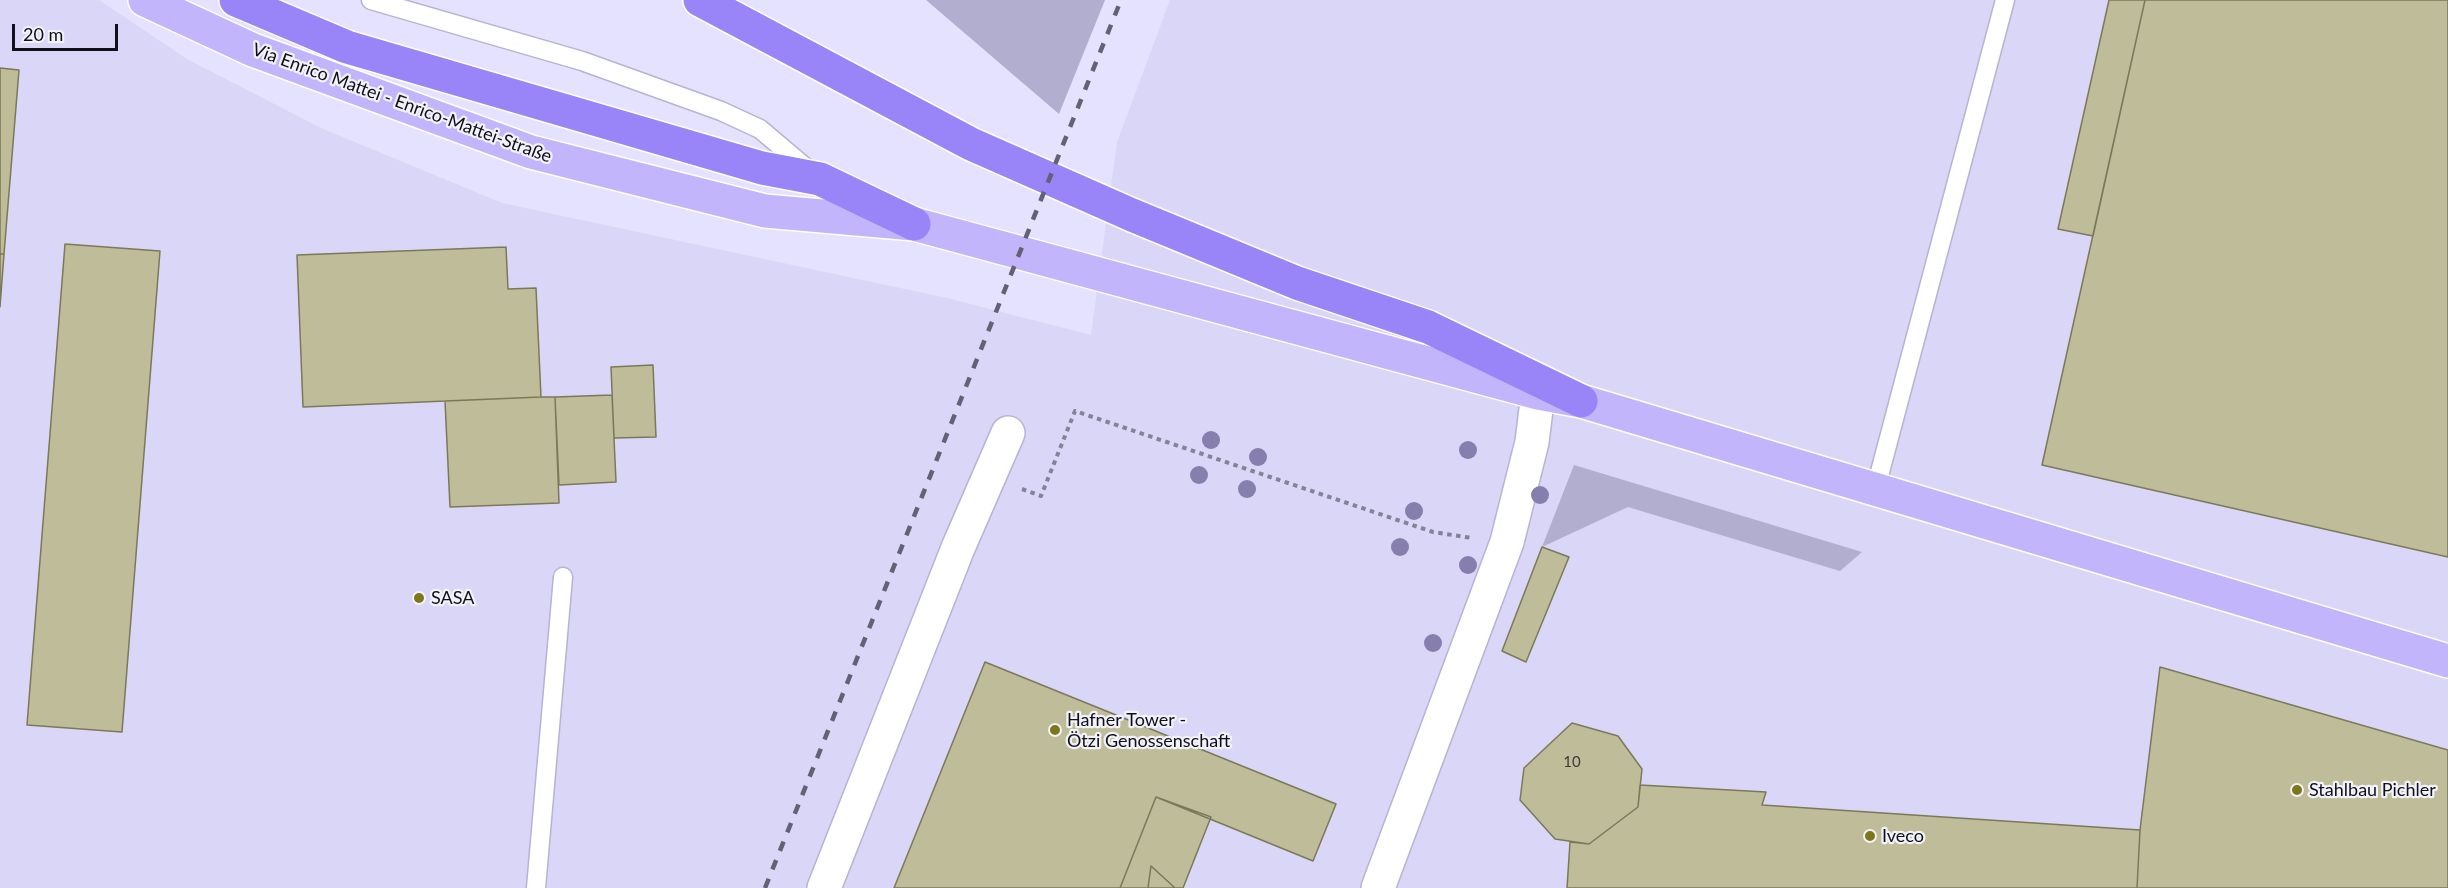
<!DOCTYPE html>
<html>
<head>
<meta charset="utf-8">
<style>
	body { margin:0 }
	#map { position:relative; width:2448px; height:888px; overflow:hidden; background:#e4e2fe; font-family:Lato,sans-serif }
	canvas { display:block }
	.scale { position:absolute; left:12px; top:24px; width:106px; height:27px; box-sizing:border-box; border:3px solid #110f1b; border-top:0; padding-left:8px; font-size:18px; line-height:21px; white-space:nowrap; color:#110f1b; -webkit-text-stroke:4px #f2f2f9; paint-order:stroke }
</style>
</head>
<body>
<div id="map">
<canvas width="2448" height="888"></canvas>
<div class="scale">20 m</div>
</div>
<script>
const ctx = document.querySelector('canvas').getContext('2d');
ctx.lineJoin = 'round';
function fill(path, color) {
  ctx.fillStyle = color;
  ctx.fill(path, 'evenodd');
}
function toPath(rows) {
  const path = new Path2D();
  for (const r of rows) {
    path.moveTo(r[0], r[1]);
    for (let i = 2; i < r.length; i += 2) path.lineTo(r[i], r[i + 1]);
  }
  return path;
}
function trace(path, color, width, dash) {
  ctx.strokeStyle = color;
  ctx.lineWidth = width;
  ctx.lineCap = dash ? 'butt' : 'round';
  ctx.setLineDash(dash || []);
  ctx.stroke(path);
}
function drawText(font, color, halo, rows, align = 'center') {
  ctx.font = font + ' Lato,sans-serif';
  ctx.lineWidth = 4.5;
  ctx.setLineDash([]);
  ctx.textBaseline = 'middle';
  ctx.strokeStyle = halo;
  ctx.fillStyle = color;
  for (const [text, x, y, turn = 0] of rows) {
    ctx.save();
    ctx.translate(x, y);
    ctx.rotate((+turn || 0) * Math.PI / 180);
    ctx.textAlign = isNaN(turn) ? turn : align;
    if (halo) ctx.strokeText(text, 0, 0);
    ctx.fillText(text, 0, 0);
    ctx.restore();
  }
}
fill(toPath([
	[0,0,99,0,187,59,321,128,502,203,947,298,1091,335,1117,142,1170,0,2448,0,2448,888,0,888]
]), '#d9d6f8');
fill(toPath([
	[926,0,1105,0,1059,114],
	[1574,465,1862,552,1840,571,1628,507,1542,547]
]), '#b1aed0');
const building = toPath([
	[2109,0,2145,0,2093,236,2058,229,2109,0],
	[2145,0,2448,0,2448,557,2042,465,2145,0],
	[0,68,19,70,4,254,0,254,0,68],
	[65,244,160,251,122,732,27,725,65,244],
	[506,247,508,289,536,288,541,397,303,407,297,255,506,247],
	[0,254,4,254,0,307,0,254],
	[653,365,656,437,614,438,611,367,653,365],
	[612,395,616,482,559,485,555,397,612,395],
	[541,397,555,397,559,503,450,507,445,401,541,397],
	[1542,547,1569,557,1526,662,1502,651,1542,547],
	[985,662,1336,804,1313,861,1156,797,1120,888,894,888,985,662],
	[2160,667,2448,750,2448,888,2137,888,2140,830,2160,667],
	[1572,723,1618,736,1642,769,1638,807,1589,844,1555,839,1520,800,1524,768,1572,723],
	[1640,785,1766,792,1762,805,2140,830,2137,888,1567,888,1570,842,1589,844,1638,807,1640,785],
	[1156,797,1211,817,1183,888,1175,888,1151,866,1148,888,1120,888,1156,797],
	[1151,866,1175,888,1148,888,1151,866]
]);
fill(building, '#bebc99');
trace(building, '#7b7958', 1.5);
const lane = toPath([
	[371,0,582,61,721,111,760,129,812,173],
	[1876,487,2005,0],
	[536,888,563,577]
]);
const street = toPath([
	[824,888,958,548,1008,433],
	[1378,888,1507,542,1532,442,1538,393]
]);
const primary = toPath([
	[145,0,253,50,531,152,765,211,914,224,1538,393,1581,401,2448,661]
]);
const highway = toPath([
	[236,0,347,47,762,168,820,179,914,224],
	[700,0,971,144,1132,215,1297,283,1428,327,1581,401]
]);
trace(lane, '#b6b3d4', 21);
trace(street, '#b6b3d4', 36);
trace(primary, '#fff', 36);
trace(highway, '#fff', 36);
trace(toPath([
	[1022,489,1041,496,1075,411,1433,532,1472,538]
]), '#848297', 4, [4.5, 4.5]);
trace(lane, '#fff', 18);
trace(street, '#fff', 33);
trace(primary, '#c2b5fb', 33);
trace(highway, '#9984f8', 33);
trace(toPath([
	[765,888,1121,0]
]), '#636174', 4.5, [10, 10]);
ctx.fillStyle = '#867eac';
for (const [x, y] of [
	[1211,440],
	[1468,450],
	[1258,457],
	[1199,475],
	[1247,489],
	[1540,495],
	[1414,511],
	[1400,547],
	[1468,565],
	[1433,643]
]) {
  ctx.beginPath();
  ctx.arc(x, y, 9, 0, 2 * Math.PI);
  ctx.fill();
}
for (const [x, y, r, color] of [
	[419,598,6,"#7e761a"],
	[1055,730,6,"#7e761a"],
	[2297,790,6,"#7e761a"],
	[1870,836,6,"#7e761a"]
]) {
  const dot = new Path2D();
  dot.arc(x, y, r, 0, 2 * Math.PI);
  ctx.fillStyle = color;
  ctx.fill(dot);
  trace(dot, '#f2f2f9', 2);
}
drawText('15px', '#3c3a3a', null, [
	["10",1572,762]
]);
drawText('18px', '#110f1b', '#f2f2f9', [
	["Via Enrico Mattei - Enrico-Mattei-Straße",402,103,20]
]);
drawText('18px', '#110f1b', '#f2f2f9', [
	["SASA",431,598],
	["Hafner Tower -",1067,720],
	["Ötzi Genossenschaft",1067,741],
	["Stahlbau Pichler",2309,790],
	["Iveco",1882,836]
], 'left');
</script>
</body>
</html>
